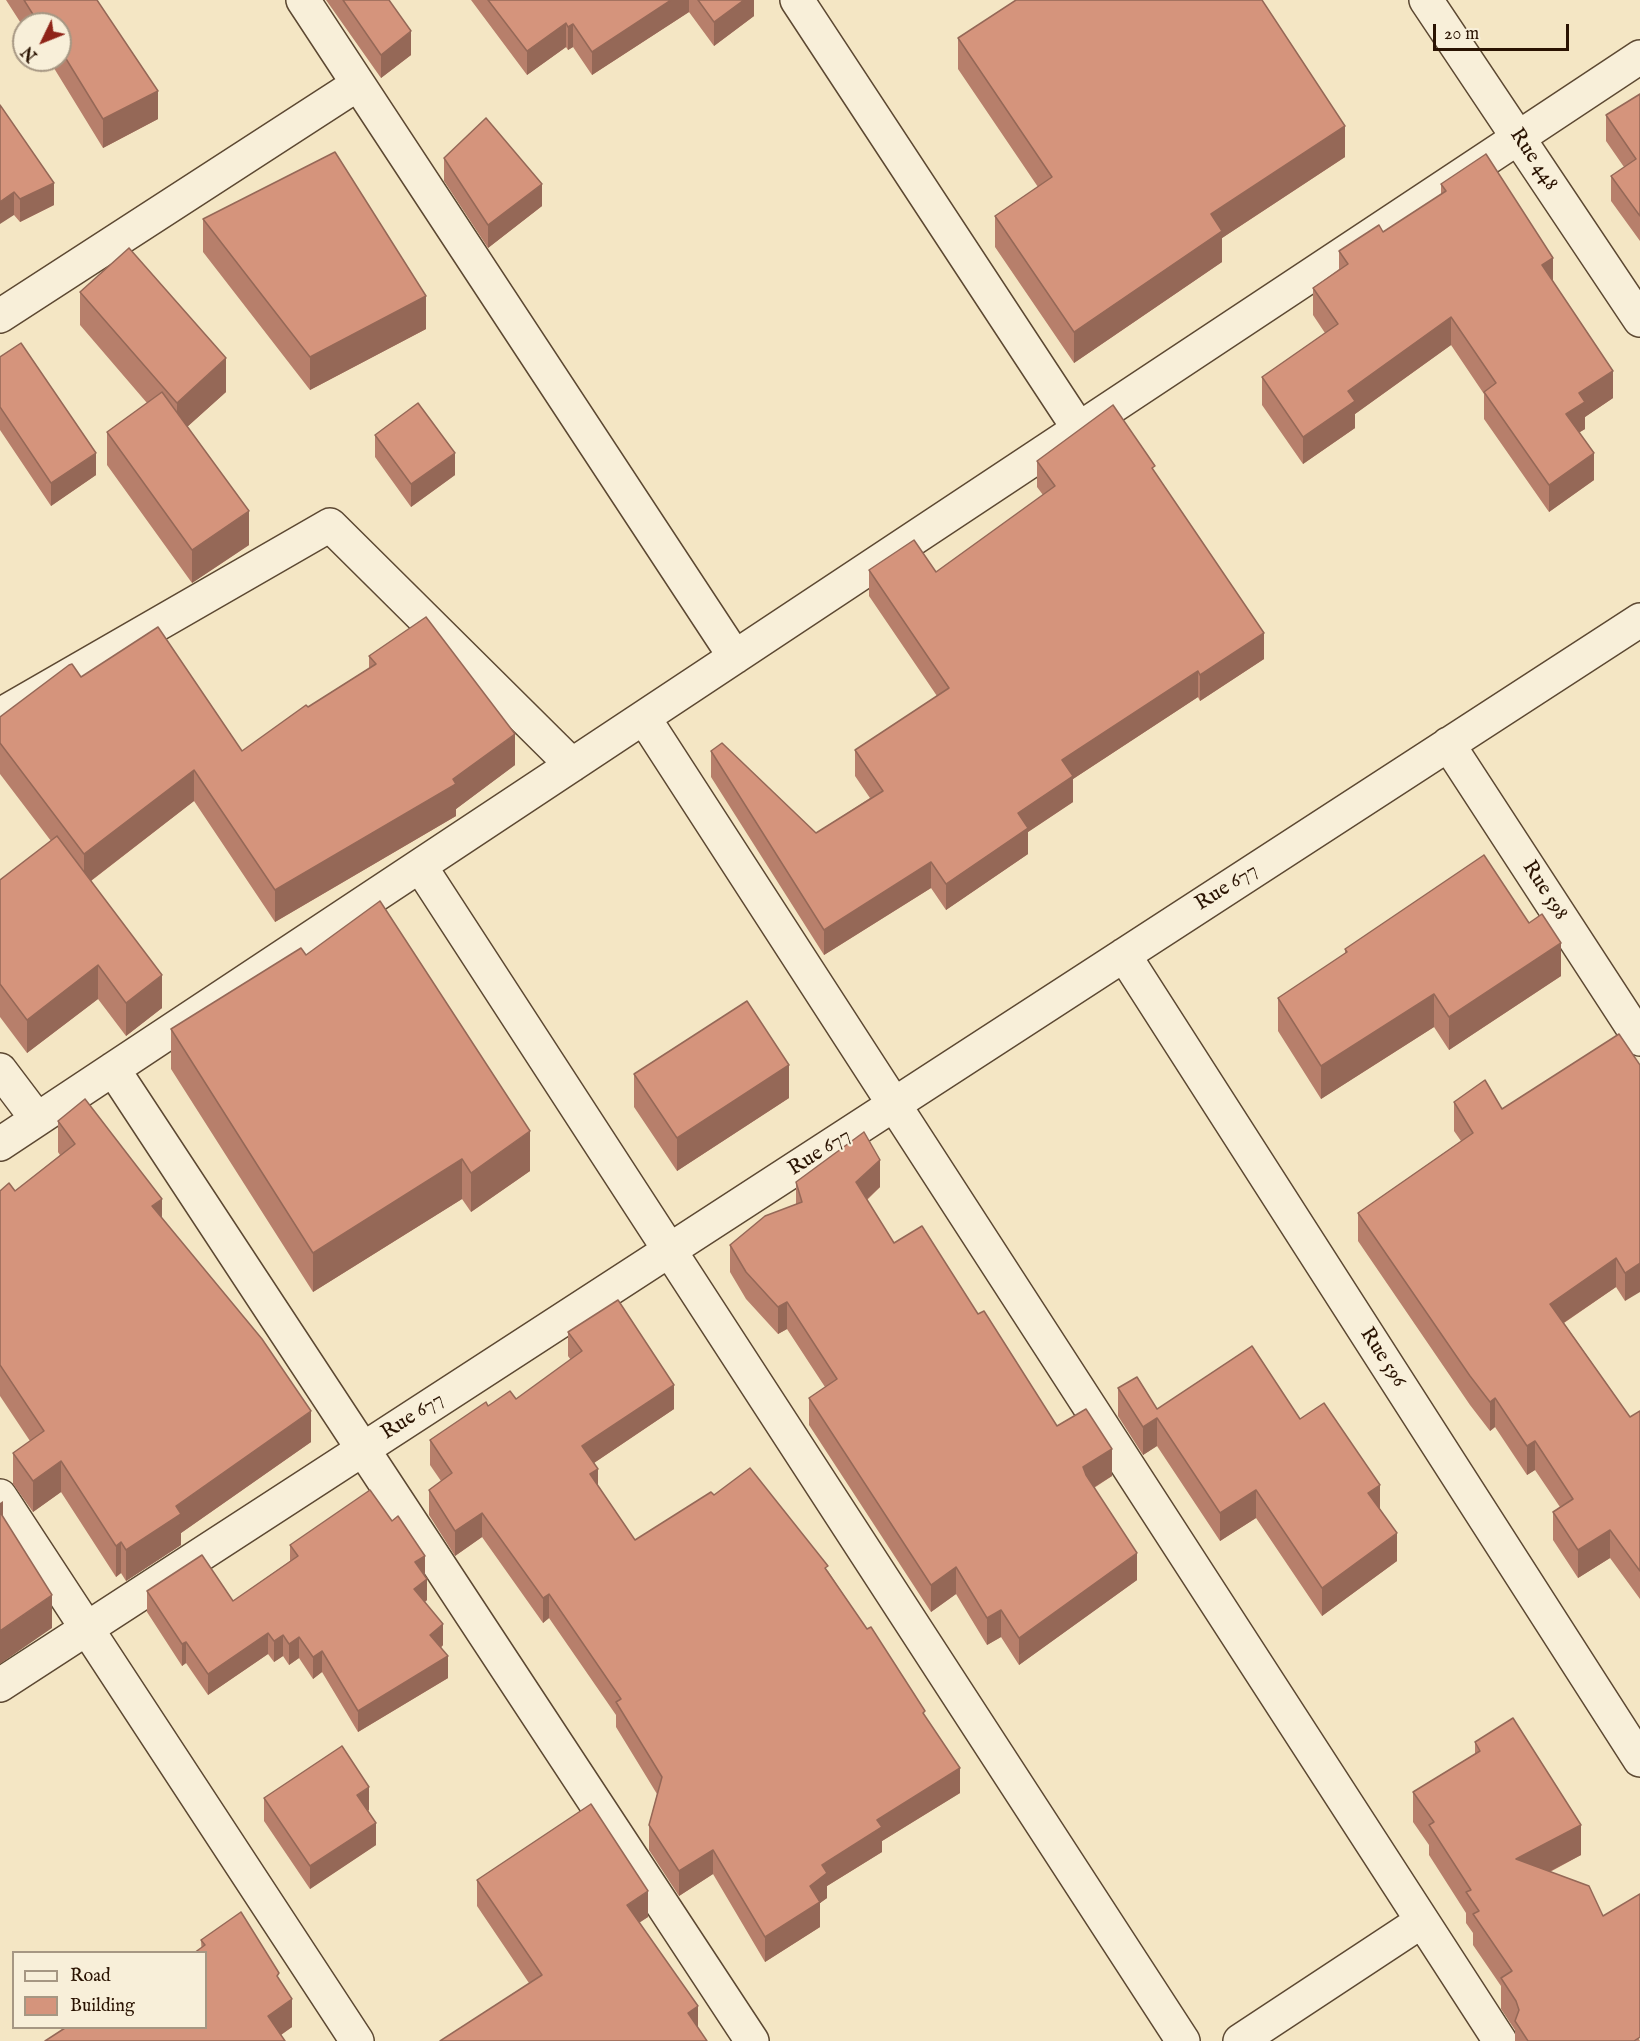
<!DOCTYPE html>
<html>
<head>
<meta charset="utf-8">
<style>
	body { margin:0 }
	#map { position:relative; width:1640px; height:2041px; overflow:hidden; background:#f4e6c4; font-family:"IM FELL English",serif }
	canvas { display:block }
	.legend { position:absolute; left:12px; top:1951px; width:195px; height:78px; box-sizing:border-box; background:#f8efd9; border:2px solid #a69783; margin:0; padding:8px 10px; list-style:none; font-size:18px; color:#2a1302 }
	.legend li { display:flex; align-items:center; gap:12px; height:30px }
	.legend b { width:30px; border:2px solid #a69783 }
	.north { position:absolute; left:12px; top:12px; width:60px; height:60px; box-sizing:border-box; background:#f8efd9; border:2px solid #a69783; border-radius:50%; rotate:227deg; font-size:16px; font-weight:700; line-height:24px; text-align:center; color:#2a1302 }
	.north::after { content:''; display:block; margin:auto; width:21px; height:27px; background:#8f2418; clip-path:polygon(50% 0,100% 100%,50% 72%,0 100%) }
	.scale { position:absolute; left:1433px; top:24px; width:136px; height:27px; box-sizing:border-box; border:3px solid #2a1302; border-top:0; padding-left:8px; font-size:18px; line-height:21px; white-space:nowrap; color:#2a1302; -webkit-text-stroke:4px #f8efd9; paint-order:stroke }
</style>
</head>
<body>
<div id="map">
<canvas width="1640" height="2041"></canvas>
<ul class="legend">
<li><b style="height:8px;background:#f8efd9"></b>Road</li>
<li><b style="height:16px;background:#d5947c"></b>Building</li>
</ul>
<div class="north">N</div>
<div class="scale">20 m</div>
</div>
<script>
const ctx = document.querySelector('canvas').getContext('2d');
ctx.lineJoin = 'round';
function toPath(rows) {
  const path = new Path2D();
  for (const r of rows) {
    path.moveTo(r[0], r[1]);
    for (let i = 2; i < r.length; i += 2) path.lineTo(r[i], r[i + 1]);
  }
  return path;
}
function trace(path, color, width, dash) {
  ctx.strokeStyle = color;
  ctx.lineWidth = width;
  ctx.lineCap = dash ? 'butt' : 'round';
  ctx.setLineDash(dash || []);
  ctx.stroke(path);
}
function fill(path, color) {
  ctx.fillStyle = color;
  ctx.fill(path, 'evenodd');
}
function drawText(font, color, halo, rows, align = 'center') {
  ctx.font = font + ' "IM FELL English",serif';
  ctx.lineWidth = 4.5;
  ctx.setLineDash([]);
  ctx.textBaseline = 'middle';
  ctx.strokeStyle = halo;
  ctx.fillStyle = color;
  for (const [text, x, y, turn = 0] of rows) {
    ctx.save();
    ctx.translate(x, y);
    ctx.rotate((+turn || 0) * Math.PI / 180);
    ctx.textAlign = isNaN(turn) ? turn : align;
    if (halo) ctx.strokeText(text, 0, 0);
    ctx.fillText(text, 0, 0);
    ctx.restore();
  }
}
const minor = toPath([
	[303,0,735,657],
	[797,0,1079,429],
	[1426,0,1640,320],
	[0,316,358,84],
	[0,715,330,525,572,765],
	[644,718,1500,2041],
	[1448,744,1640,1039],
	[420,866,1183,2041],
	[1124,955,1640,1760],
	[113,1069,752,2041],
	[0,1070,37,1119],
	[0,1144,1640,57],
	[0,1496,357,2041],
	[0,1685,1640,620],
	[1240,2041,1422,1921]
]);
trace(minor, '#5c4832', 36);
trace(minor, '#f8efd9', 33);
fill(toPath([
	[6,0,97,0,158,119,103,148,49,60,60,60,60,24,24,24,24,28],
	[326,0,389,0,411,55,381,78],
	[471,0,754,0,754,16,714,46,689,12,592,75,573,47,568,50,566,47,527,75],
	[958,38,1345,157,1222,238,1222,262,1074,363,995,247,995,216,1038,187,958,69],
	[1640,94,1640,241,1611,201,1611,176,1624,167,1606,141,1606,115],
	[0,105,54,205,20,222,14,215],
	[444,158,542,206,488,248,444,181],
	[1441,184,1553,281,1613,398,1585,417,1585,429,1579,432,1594,480,1549,512,1484,419,1484,394,1451,345,1355,414,1355,428,1303,464,1262,405,1262,377,1325,333,1313,315,1313,288,1339,269,1339,251,1383,232,1441,195],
	[203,219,426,329,310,390,203,252],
	[80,292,226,392,187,427,249,545,192,583,107,465,107,432,147,403,80,325],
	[0,357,96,475,51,506,0,430],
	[375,435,455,475,411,507,375,457],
	[1037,461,1155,473,1264,659,1200,701,1198,697,1073,779,1073,802,1028,832,1028,854,946,910,931,888,824,955,711,777,711,751,816,833,870,798,855,776,855,750,937,696,869,596,869,570,936,572,1043,495,1037,487],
	[369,656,515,765,456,809,456,816,275,922,194,801,91,881,162,1008,126,1036,98,999,27,1053,0,1017,0,880,51,841,0,774,0,717,81,677,242,751,308,707,369,668],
	[1345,949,1561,976,1449,1050,1434,1027,1321,1099,1278,1031,1278,998,1345,954],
	[306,955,530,1171,471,1212,462,1199,313,1292,171,1069,171,1029],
	[1640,1065,1625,1301,1616,1287,1564,1323,1630,1417,1640,1411,1640,1599,1610,1558,1578,1578,1553,1540,1553,1512,1560,1507,1535,1470,1527,1475,1495,1427,1490,1431,1470,1405,1358,1241,1358,1213,1461,1141,1454,1131,1454,1102,1502,1109],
	[634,1074,789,1098,677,1171,634,1107],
	[58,1121,162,1219,311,1442,181,1533,181,1545,126,1581,121,1573,116,1577,61,1492,33,1512,13,1484,13,1453,30,1441,0,1396,0,1191,15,1191,60,1155,58,1152],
	[796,1182,880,1187,867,1200,894,1243,978,1314,1057,1426,1112,1476,1094,1488,1137,1580,1019,1665,1001,1637,987,1645,956,1594,931,1612,809,1425,809,1398,825,1387,787,1329,778,1334,746,1299,730,1272,730,1245,796,1204],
	[568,1332,674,1409,594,1463,598,1486,635,1540,714,1495,828,1571,925,1717,960,1793,882,1841,882,1852,827,1886,827,1898,820,1903,820,1927,765,1962,713,1874,679,1896,649,1850,649,1825,657,1794,616,1727,616,1715,549,1618,543,1623,482,1537,455,1556,429,1515,429,1490,441,1481,430,1465,430,1440,488,1406,516,1399,571,1360,568,1356],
	[1118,1388,1157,1409,1300,1419,1380,1509,1397,1561,1322,1616,1256,1518,1220,1541,1157,1446,1143,1455,1118,1416],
	[290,1545,425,1576,427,1600,425,1602,443,1645,441,1648,448,1678,358,1732,322,1672,313,1679,299,1658,289,1665,283,1656,274,1662,268,1654,208,1695,186,1663,182,1666,147,1612,147,1591,233,1601,290,1561],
	[1475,1742,1581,1855,1550,1872,1640,2041,1515,2041,1515,2030,1501,2009,1501,1986,1473,1945,1473,1933,1466,1923,1466,1913,1429,1855,1429,1845,1413,1822,1413,1792,1475,1754],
	[264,1798,369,1810,368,1811,376,1845,310,1889,264,1821],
	[477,1880,648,1917,529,1983,477,1906],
	[201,1940,279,1980,292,2027,281,2035,206,2028]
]), '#b77f6b');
fill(toPath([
	[671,0,689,0,689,12,592,75,592,52],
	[744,0,754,0,754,16,714,46,714,22],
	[566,23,566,47,527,75,527,51],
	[573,24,573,47,568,50,568,27],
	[411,31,411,55,381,78,381,55],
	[158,91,158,119,103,148,103,119],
	[1345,126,1345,157,1222,238,1222,262,1074,363,1074,332,1211,214],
	[54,183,54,205,20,222,20,199],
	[542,184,542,206,488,248,488,225],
	[14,192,14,215,0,224,0,202],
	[1553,258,1553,285,1542,265],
	[426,296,426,329,310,390,310,357],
	[1451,317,1451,345,1355,414,1355,428,1303,464,1303,437,1348,391],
	[226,358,226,392,177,436,177,403],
	[1613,371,1613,398,1585,417,1585,429,1566,441,1566,414,1579,393],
	[96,453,96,475,51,506,51,483],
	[455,453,455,475,411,507,411,484],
	[1594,453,1594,480,1549,512,1549,485],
	[249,511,249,545,192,583,192,550],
	[1264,633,1264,659,1200,701,1200,675],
	[1198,671,1198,697,1073,779,1073,802,1028,832,1028,854,946,910,946,884,1018,813,1062,760],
	[515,734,515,765,456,809,456,816,275,922,275,890,453,779],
	[194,770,194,801,84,886,84,854],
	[931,862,931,888,824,955,824,930],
	[1561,943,1561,976,1449,1050,1449,1017],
	[98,965,98,999,27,1053,27,1020],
	[162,975,162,1008,126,1036,126,1003],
	[1434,994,1434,1027,1321,1099,1321,1066],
	[789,1065,789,1098,677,1171,677,1138],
	[530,1131,530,1171,471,1212,471,1173],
	[462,1159,462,1199,313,1292,313,1253],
	[880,1160,880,1187,856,1209,856,1182],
	[162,1199,162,1230,152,1206],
	[1616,1258,1616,1287,1550,1332,1550,1304],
	[1640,1263,1640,1292,1625,1301,1625,1273],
	[787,1302,787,1329,778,1334,778,1307],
	[674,1385,674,1409,582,1471,582,1446],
	[1495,1398,1495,1427,1490,1431,1490,1402],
	[311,1411,311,1442,181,1533,181,1545,126,1581,126,1550,176,1506],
	[1157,1418,1157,1446,1143,1455,1143,1427],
	[1535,1441,1535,1470,1527,1475,1527,1446],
	[1112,1449,1112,1476,1083,1494,1083,1467],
	[61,1461,61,1492,33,1512,33,1481],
	[598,1469,598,1493,590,1474],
	[1380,1485,1380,1512,1368,1493],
	[1256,1490,1256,1518,1220,1541,1220,1513],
	[3,1501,3,1534,0,1536,0,1503],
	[482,1513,482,1537,455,1556,455,1531],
	[1610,1530,1610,1558,1578,1578,1578,1550],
	[1397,1533,1397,1561,1322,1616,1322,1588],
	[121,1542,121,1573,116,1577,116,1546],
	[1137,1553,1137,1580,1019,1665,1019,1638],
	[425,1556,425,1577,415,1562],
	[956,1567,956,1594,931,1612,931,1585],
	[427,1579,427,1600,414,1610,414,1589],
	[549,1594,549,1618,543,1623,543,1598],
	[52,1595,52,1628,0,1664,0,1631],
	[1001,1610,1001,1637,987,1645,987,1618],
	[443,1624,443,1645,430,1657,430,1635],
	[268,1633,268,1654,208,1695,208,1674],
	[283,1635,283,1656,274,1662,274,1641],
	[299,1637,299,1658,289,1665,289,1644],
	[186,1642,186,1663,182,1666,182,1644],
	[322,1651,322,1672,313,1679,313,1657],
	[448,1656,448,1678,358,1732,358,1711],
	[960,1768,960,1793,882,1841,882,1852,827,1886,827,1898,820,1903,820,1927,765,1962,765,1937,810,1886,822,1865,877,1820],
	[369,1787,369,1810,357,1818,357,1795],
	[376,1823,376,1845,310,1889,310,1866],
	[1581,1825,1581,1855,1516,1889,1516,1859],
	[713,1850,713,1874,679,1896,679,1871],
	[648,1891,648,1917,627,1931,627,1905],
	[292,1999,292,2027,272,2041,268,2016],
	[698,2006,698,2032,688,2013]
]), '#956857');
const building = toPath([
	[24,0,97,0,158,91,103,119,60,49,60,24,39,24,24,0],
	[343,0,389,0,411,31,381,55,343,0],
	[488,0,671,0,592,52,573,24,568,27,566,23,527,51,488,0],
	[698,0,744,0,714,22,698,0],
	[1016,0,1262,0,1345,126,1211,214,1222,231,1074,332,995,216,1052,177,958,38,1016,0],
	[1640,94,1640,216,1611,176,1636,159,1606,115,1640,94],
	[0,105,54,183,20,199,14,192,0,202,0,105],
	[486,118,542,184,488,225,444,158,486,118],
	[335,152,426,296,310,357,203,219,335,152],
	[1486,154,1553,258,1542,265,1613,371,1579,393,1585,402,1566,414,1594,453,1549,485,1484,392,1496,383,1451,317,1348,391,1355,401,1303,437,1262,377,1338,324,1313,288,1348,264,1339,251,1379,225,1383,232,1446,191,1441,184,1486,154],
	[129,248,226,358,177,403,80,292,129,248],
	[21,343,96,453,51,483,0,407,0,357,21,343],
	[162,392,249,511,192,550,107,432,162,392],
	[418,403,455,453,411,484,375,435,418,403],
	[1113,405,1155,466,1152,468,1264,633,1200,675,1198,671,1062,760,1073,776,1018,813,1028,828,946,884,931,862,824,930,711,751,722,743,816,833,883,791,855,750,949,688,869,570,914,540,936,572,1055,486,1037,461,1113,405],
	[426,617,515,734,453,779,456,784,275,890,194,770,84,854,0,743,0,717,69,665,72,664,81,677,158,627,242,751,306,705,308,707,376,664,369,656,426,617],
	[57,836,162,975,126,1003,98,965,27,1020,0,984,0,880,57,836],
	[1484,855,1529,923,1542,914,1561,943,1449,1017,1434,994,1321,1066,1278,998,1347,952,1345,949,1484,855],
	[380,901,530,1131,471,1173,462,1159,313,1253,171,1029,301,948,306,955,380,901],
	[747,1001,789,1065,677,1138,634,1074,747,1001],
	[1619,1034,1640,1065,1640,1263,1625,1273,1616,1258,1550,1304,1630,1417,1640,1411,1640,1571,1610,1530,1578,1550,1553,1512,1573,1499,1535,1441,1527,1446,1495,1398,1490,1402,1470,1376,1358,1213,1473,1133,1454,1102,1485,1080,1502,1109,1619,1034],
	[85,1099,162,1199,152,1206,262,1339,311,1411,176,1506,181,1514,126,1550,121,1542,116,1546,61,1461,33,1481,13,1453,44,1431,0,1365,0,1191,9,1183,15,1191,75,1144,58,1121,85,1099],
	[864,1132,880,1160,856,1182,894,1243,922,1226,978,1314,984,1311,1057,1426,1086,1409,1112,1449,1083,1467,1086,1475,1137,1553,1019,1638,1001,1610,987,1618,956,1567,931,1585,809,1398,837,1379,787,1302,778,1307,746,1272,730,1245,765,1216,802,1202,796,1182,864,1132],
	[618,1300,674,1385,582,1446,598,1469,590,1474,635,1540,711,1492,714,1495,750,1468,828,1566,825,1568,867,1629,871,1627,925,1711,923,1713,960,1768,877,1820,882,1827,822,1865,827,1873,810,1886,820,1902,765,1937,713,1850,679,1871,649,1825,662,1777,616,1702,621,1699,549,1594,543,1598,482,1513,455,1531,429,1490,452,1473,430,1440,486,1402,488,1406,510,1391,516,1399,582,1351,568,1332,618,1300],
	[1252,1346,1300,1419,1324,1403,1380,1485,1368,1493,1397,1533,1322,1588,1256,1490,1220,1513,1157,1418,1143,1427,1118,1388,1137,1377,1157,1409,1252,1346],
	[370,1490,392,1521,398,1516,425,1556,415,1562,427,1579,414,1589,443,1624,430,1635,448,1656,358,1711,322,1651,313,1657,299,1637,289,1644,283,1635,274,1641,268,1633,208,1674,186,1642,182,1644,147,1591,202,1555,233,1601,298,1556,290,1545,370,1490],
	[0,1512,52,1595,0,1631,0,1512],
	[1513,1718,1581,1825,1516,1859,1589,1886,1603,1916,1640,1894,1640,2037,1634,2041,1528,2041,1515,2021,1519,2010,1516,2001,1501,1978,1512,1971,1473,1914,1479,1911,1466,1892,1471,1890,1429,1825,1434,1822,1413,1792,1480,1751,1475,1742,1513,1718],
	[342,1746,369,1787,357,1795,376,1823,310,1866,264,1798,342,1746],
	[591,1804,648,1891,627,1905,698,2006,688,2013,707,2041,440,2041,542,1975,477,1880,591,1804],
	[241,1912,279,1973,277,1976,292,1999,268,2016,285,2041,45,2041,65,2028,206,2028,206,1953,194,1953,205,1945,201,1940,241,1912]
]);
fill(building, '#d5947c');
trace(building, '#956857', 1.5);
drawText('21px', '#2a1302', '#f8efd9', [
	["Rue 448",1533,160,56],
	["Rue 677",1227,888,-33],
	["Rue 598",1544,891,57],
	["Rue 677",820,1153,-33],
	["Rue 596",1382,1358,57],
	["Rue 677",413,1417,-33]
]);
</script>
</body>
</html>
